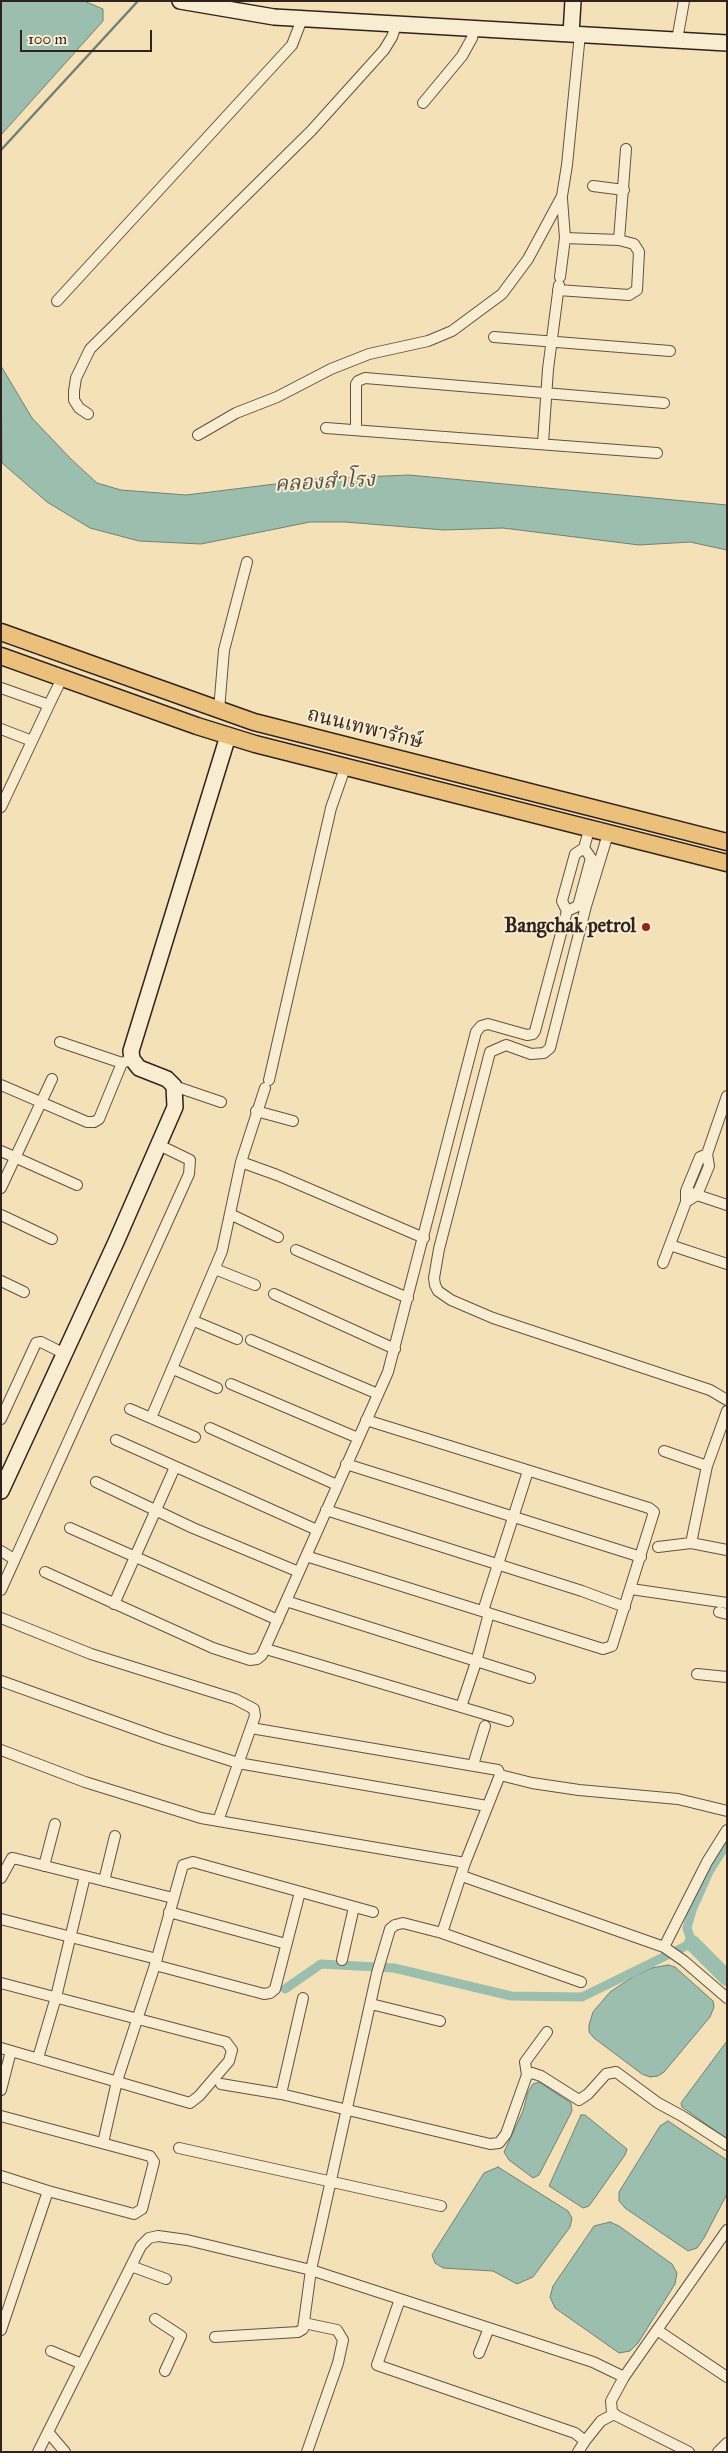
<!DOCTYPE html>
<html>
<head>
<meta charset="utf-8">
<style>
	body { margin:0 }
	#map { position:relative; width:728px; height:2453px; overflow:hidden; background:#f5e1b8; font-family:"IM FELL Great Primer",serif }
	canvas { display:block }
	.frame { position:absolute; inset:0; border:2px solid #30231f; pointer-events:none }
	.scale { position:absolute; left:20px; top:30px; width:132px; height:22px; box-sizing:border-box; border:2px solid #30231f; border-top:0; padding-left:6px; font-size:15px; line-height:18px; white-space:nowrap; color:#30231f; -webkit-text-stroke:4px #f8ecd1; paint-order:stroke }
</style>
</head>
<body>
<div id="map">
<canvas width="728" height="2453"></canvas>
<div class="frame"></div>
<div class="scale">100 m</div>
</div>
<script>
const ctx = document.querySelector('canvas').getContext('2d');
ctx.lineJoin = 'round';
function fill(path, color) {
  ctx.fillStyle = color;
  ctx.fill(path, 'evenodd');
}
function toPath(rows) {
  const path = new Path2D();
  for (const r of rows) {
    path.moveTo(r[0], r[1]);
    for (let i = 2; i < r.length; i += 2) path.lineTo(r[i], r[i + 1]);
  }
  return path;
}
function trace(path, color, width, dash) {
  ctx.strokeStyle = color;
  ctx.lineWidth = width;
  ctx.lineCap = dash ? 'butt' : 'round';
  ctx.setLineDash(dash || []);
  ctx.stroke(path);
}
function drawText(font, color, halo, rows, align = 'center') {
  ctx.font = font + ' "IM FELL Great Primer","Noto Serif Thai",serif';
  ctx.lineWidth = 4;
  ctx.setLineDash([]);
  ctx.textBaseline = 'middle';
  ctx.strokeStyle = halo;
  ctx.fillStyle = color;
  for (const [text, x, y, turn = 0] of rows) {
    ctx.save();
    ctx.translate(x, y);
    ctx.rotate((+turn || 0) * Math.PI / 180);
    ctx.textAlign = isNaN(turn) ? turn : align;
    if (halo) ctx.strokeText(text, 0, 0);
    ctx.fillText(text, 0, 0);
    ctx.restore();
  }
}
const water = toPath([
	[1,1,84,1,103,9,103,21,1,135,1,1],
	[1,366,32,418,71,459,97,483,121,490,186,495,316,479,409,475,727,505,727,550,690,542,639,545,503,528,444,530,345,522,310,522,201,544,139,541,90,528,47,502,2,463,1,366],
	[668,1965,675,1967,713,2001,714,2007,710,2017,664,2072,658,2076,650,2077,642,2074,594,2038,589,2032,589,2025,593,2012,610,1992,634,1976,652,1968,668,1965],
	[727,2041,727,2139,682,2107,681,2103,727,2041],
	[539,2082,571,2103,572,2111,539,2175,533,2178,509,2160,504,2152,523,2111,528,2092,533,2084,539,2082],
	[581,2115,585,2115,627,2149,625,2155,589,2206,583,2208,549,2186,581,2115],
	[668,2121,727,2160,727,2194,704,2238,697,2248,688,2251,625,2208,619,2201,619,2192,660,2126,668,2121],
	[498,2167,568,2211,572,2218,570,2227,533,2277,517,2284,493,2271,443,2268,435,2263,432,2255,484,2173,498,2167],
	[610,2222,619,2226,672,2264,677,2273,675,2284,638,2343,630,2351,619,2353,555,2308,550,2297,553,2286,594,2226,610,2222]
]);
fill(water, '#9cbeae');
trace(water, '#718075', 1);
trace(toPath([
	[1,150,138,1]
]), '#718075', 2.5);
trace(toPath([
	[285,1989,321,1964,394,1968,511,1996,582,1997,692,1943,687,1928,692,1910,709,1872,727,1843]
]), '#9cbeae', 9);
trace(toPath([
	[692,1943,727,1978]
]), '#9cbeae', 16);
const street = toPath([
	[677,40,684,1],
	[423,103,462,56,472,38,474,30],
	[593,186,624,190],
	[619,240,626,149],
	[560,277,565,238,562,199],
	[558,290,629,295,637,290,639,252,634,244,619,240,565,238],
	[57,301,292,45,302,19],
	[494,337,670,351],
	[88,414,79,408,74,400,74,391,76,378,90,349,311,131,384,50,392,37,396,25],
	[326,428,657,453],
	[356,430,356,384,358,381,365,378,664,403],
	[198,435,236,413,277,397,331,369,369,354,428,341,452,331,502,294,528,259,562,196,567,165,580,34],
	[543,443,548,369,559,285],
	[1,688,49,705,62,678],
	[219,710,224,650,247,562],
	[1,729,32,741],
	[1,807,49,705],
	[608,834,586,906,550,1048,544,1053,531,1054,506,1045,490,1052,439,1249,434,1278,435,1285,438,1291,451,1300,493,1318,710,1390,727,1400],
	[567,911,578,906,591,858,584,848],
	[60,1042,122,1063],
	[269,1080,331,808,345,768],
	[1,1085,87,1122,94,1122,99,1119,122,1063,132,1059],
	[174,1086,221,1102],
	[256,1111,293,1121],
	[1,1151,77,1185],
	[241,1162,277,1175,424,1238],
	[1,1188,52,1079],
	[691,1193,727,1205],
	[686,1202,697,1195,709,1166,707,1154,727,1096],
	[1,1215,52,1239],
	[232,1215,278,1237],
	[670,1245,727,1264],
	[296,1250,408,1298],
	[663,1263,686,1202,686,1191,700,1157,707,1154],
	[215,1269,255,1285],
	[1,1281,24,1292],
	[274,1294,395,1349],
	[194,1321,237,1339],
	[251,1340,378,1394],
	[173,1369,217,1388],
	[231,1384,358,1438],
	[130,1409,195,1437],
	[151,1418,222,1251,241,1162,265,1088],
	[1,1419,36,1343,41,1342,65,1354],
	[210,1428,337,1485],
	[116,1440,317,1530],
	[664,1451,707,1466],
	[346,1464,641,1557],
	[96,1482,193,1528,299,1572],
	[326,1510,582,1591,625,1607],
	[70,1528,278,1620],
	[691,1543,707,1466,727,1411],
	[658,1547,691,1543,727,1550],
	[1,1551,14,1559],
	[306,1556,603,1649,612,1646,654,1512,649,1508,366,1420],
	[45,1572,213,1648,250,1660,257,1659,262,1655,388,1372,476,1032,481,1026,488,1024,527,1035,533,1034,535,1031,567,911,562,901,575,854,584,848,589,830],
	[631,1589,727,1603],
	[1,1590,189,1174,190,1160,159,1145],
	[286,1601,530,1678],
	[114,1604,175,1467],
	[483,1611,528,1471],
	[719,1612,727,1614],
	[1,1618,91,1654,235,1699,254,1709,255,1716,218,1821],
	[266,1649,508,1721],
	[697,1674,727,1677],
	[1,1681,163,1739,238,1763,487,1806],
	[461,1707,476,1662,489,1613],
	[251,1728,498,1770,500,1775,465,1863,442,1933],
	[1,1750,85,1782,201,1818,465,1863],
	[473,1765,485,1726],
	[500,1775,532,1783,579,1790,678,1799,727,1811],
	[44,1866,55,1824],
	[462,1876,664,1947,684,1961,727,1998],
	[1,1878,12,1858,17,1859,173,1898],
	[104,1881,115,1836],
	[169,1912,286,1944],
	[1,1919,157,1959],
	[664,1947,707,1862,727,1830],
	[342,1960,354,1907],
	[155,1965,264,1994,270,1993,275,1989,300,1892],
	[1,1983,226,2042,232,2050,229,2061,199,2096,190,2103,1,2048],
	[371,2004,440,2021],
	[38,2058,56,1997,85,1876],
	[527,2075,525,2062,547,2032],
	[221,2084,281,2094,490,2144,499,2143,506,2134,527,2075,532,2073,541,2076,579,2100,588,2094,606,2074,616,2072,658,2103,682,2116,727,2145],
	[1,2090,11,2051],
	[281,2094,303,1998],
	[1,2116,150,2156,154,2162,142,2209,134,2214,48,2191,1,2176],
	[103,2143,117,2081,155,1965,183,1865,193,1862,373,1912],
	[179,2148,441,2206],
	[131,2266,166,2279],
	[400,2299,377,2365,575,2433,585,2441,578,2452],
	[155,2319,181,2336,165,2371],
	[304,2323,337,2330,343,2340,338,2363,307,2452],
	[1,2330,48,2191],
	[657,2330,727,2377],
	[215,2337,298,2332,303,2329,311,2270,377,1973,390,1929,395,1925,403,1923,442,1933,581,1982],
	[51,2351,82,2364],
	[479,2353,489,2328],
	[48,2432,65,2452],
	[585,2441,601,2421,614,2414],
	[38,2452,141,2246,149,2238,158,2236,187,2240,311,2270,593,2362,624,2377],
	[689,2452,617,2416,612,2412,611,2401,624,2377,727,2230],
	[718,2452,727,2443]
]);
const secondary = toPath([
	[180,1,274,17,727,43],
	[571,34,573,1],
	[1,1491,116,1242,175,1107,174,1086,167,1079,139,1068,132,1059,131,1051,228,736]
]);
const primary = toPath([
	[1,632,254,722,727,842],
	[1,656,197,726,255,744,727,863]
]);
trace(street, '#615245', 12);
trace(secondary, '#30231f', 18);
trace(primary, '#30231f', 19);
trace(street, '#f8ecd1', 10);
trace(secondary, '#f8ecd1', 15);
trace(primary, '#eac07c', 16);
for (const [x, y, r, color] of [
	[646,927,5,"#8f2418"]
]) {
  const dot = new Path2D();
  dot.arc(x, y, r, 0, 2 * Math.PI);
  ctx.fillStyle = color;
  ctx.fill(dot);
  trace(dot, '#f8ecd1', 2);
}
drawText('20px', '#30231f', '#f8ecd1', [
	["ถนนเทพารักษ์",365,729,14]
]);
drawText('bold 20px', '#30231f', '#f8ecd1', [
	["Bangchak petrol",636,927]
], 'right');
drawText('italic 21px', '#50524a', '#f8ecd1', [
	["คลองสำโรง",325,483,-3]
]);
</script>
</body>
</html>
